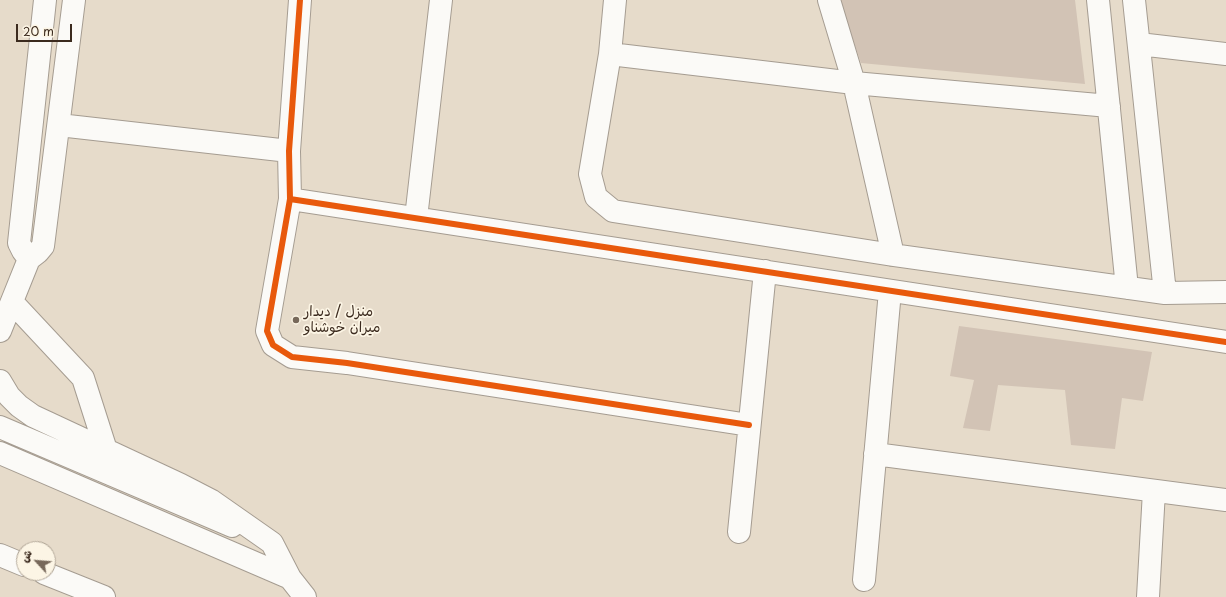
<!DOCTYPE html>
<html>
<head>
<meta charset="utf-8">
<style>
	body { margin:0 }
	#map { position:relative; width:1226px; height:597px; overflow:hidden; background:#e6dbca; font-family:"Playpen Sans","Playpen Sans Arabic",sans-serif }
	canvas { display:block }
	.north { position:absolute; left:16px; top:541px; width:40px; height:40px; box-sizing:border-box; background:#fcf5e5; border:1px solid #afa495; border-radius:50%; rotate:296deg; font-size:11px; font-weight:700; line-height:16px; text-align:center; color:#3b2a1e }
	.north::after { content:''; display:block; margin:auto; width:14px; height:18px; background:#77685a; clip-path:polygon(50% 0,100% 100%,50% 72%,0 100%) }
	.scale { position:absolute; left:16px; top:24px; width:56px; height:18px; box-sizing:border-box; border:2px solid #3b2a1e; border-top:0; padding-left:5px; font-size:12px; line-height:14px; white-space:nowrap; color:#3b2a1e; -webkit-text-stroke:3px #fcf5e5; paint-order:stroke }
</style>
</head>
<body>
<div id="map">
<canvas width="1226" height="597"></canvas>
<div class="north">ش</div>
<div class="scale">20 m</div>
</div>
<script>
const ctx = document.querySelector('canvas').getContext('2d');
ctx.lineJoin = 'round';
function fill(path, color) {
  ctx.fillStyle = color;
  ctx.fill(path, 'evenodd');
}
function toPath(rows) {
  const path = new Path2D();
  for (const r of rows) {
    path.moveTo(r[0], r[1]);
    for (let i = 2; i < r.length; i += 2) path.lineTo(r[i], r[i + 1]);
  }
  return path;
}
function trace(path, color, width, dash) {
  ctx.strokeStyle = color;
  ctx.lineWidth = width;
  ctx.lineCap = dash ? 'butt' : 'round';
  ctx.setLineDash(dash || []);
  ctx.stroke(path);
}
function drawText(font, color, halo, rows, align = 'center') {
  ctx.font = font + ' "Playpen Sans","Playpen Sans Arabic",sans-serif';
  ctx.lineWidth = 3.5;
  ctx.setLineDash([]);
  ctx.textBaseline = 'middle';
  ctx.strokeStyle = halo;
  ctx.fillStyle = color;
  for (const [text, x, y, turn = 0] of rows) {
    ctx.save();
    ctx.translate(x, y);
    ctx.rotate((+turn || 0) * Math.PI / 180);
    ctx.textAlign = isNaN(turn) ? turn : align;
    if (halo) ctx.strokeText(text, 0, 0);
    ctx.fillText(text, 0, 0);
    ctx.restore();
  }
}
fill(toPath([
	[839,0,1075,0,1085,84,861,63],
	[959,326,1152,352,1143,401,1122,398,1115,449,1071,445,1065,390,998,385,990,431,963,428,974,380,950,376]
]), '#d2c3b5');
const minor = toPath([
	[300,0,289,151,290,199,1226,342],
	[615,0,610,54,590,174,596,197,613,211,893,255,1165,293,1226,292],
	[829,0,854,83,893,255],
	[1098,0,1127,288],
	[1134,0,1165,293],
	[1139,44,1226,54],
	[610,54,854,83,1109,106],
	[59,125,289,151],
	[290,199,267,331,273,345,292,357,347,363,749,425],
	[416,218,441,0],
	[29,259,23,251,19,243,45,0],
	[12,302,83,378,106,450],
	[0,331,29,259,38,252,43,246,74,0],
	[0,381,9,396,19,406,33,416,181,485,212,501,272,543,290,578,305,597],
	[0,427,232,526],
	[0,453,290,578],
	[875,454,1226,500],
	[739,532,765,271],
	[864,580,890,291],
	[1148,597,1154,491]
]);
const highway = toPath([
	[0,555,24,565],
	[44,573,104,597]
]);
trace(minor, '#a59c91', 24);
trace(highway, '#a59c91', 24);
trace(minor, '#fbfaf7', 22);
trace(highway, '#fbfaf7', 22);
trace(toPath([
	[300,0,289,151,290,199,1226,342],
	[290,199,267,331,273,345,292,357,347,363,749,425]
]), '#e8590c', 6);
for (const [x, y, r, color] of [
	[296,320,4,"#77685a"]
]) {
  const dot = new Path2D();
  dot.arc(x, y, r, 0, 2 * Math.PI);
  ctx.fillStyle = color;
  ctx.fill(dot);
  trace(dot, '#fcf5e5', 1.5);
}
drawText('14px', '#3b2a1e', '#fcf5e5', [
	["منزل / ديدار",304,312],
	["ميران خوشناو",304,328]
], 'left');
</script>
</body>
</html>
